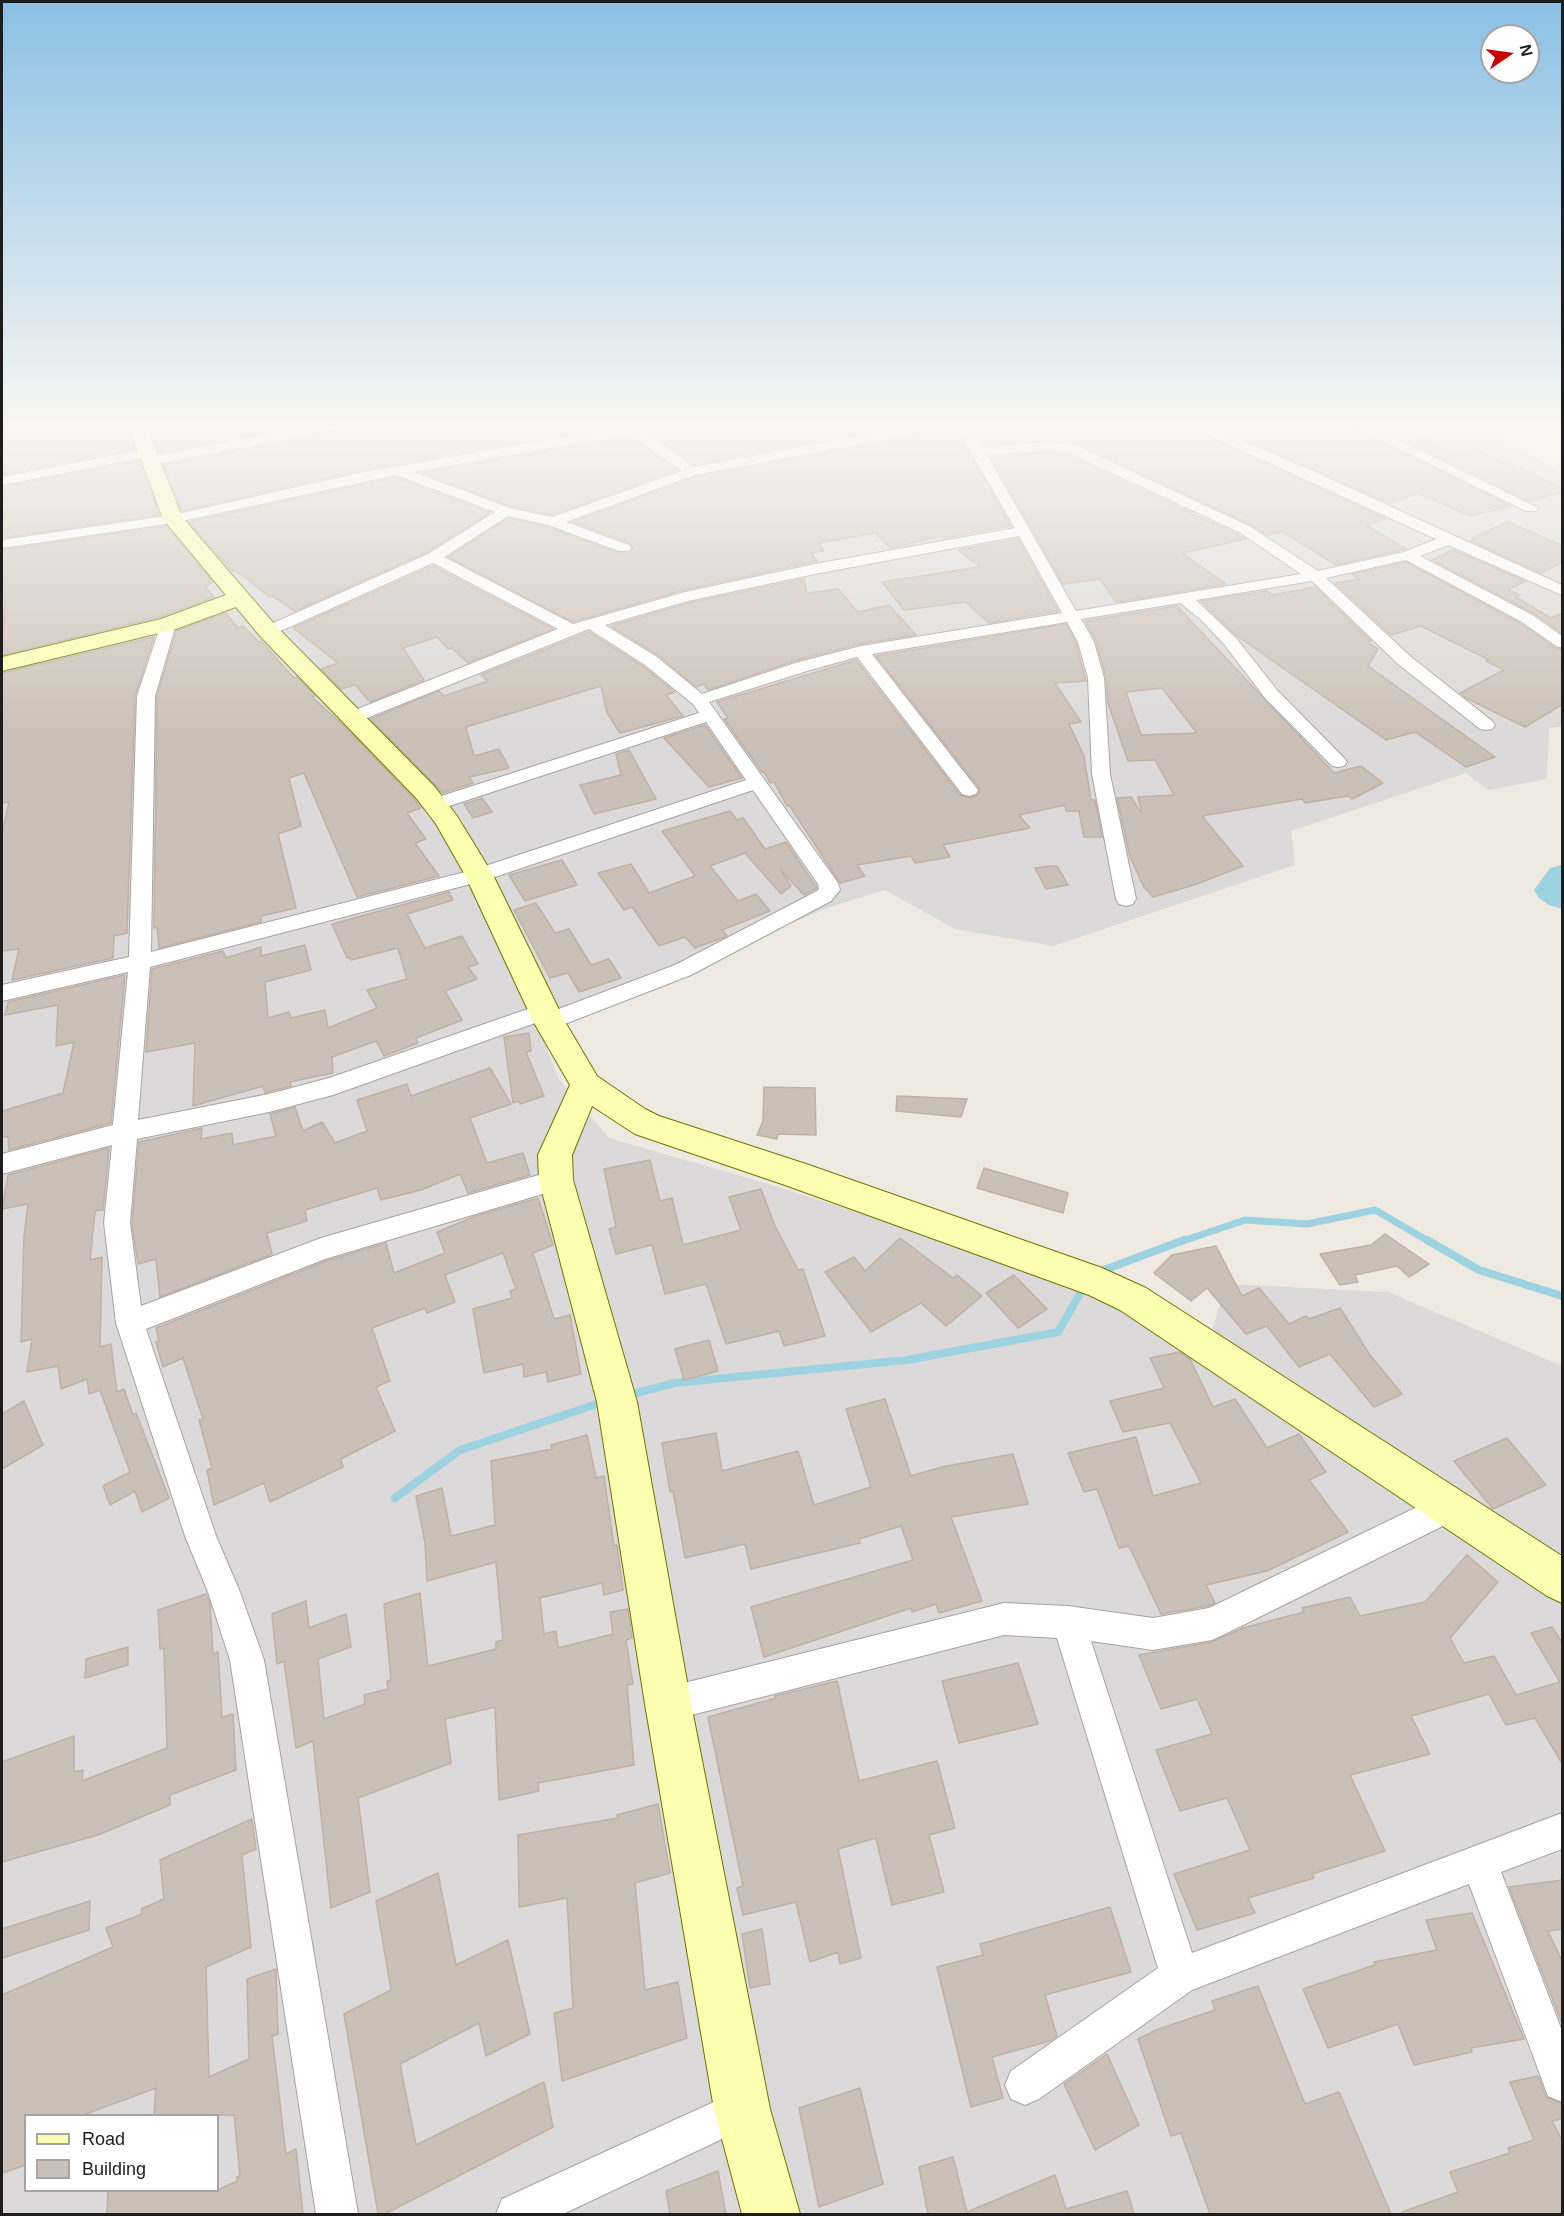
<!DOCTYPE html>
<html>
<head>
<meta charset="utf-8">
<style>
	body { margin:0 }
	#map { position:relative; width:1564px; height:2216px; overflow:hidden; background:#efeae1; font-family:Helvetica,sans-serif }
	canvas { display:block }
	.frame { position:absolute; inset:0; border:3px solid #1d1d1d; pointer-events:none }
	.legend { position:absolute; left:24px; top:2114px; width:195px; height:78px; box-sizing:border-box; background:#fff; border:2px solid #a5a5a5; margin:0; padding:8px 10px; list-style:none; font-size:18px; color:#1d1d1d }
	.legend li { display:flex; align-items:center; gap:12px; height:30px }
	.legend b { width:30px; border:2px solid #a5a5a5 }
	.north { position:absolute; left:1480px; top:24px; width:60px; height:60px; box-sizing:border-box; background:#fff; border:2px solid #a5a5a5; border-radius:50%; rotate:77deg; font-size:16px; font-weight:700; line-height:24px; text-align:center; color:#1d1d1d }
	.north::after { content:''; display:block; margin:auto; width:21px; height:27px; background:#c90003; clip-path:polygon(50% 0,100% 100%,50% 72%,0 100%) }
</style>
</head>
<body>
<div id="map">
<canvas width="1564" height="2216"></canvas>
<div class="frame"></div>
<ul class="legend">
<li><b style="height:8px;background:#fcffaf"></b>Road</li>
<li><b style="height:16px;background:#cbc0b7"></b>Building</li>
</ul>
<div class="north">N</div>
</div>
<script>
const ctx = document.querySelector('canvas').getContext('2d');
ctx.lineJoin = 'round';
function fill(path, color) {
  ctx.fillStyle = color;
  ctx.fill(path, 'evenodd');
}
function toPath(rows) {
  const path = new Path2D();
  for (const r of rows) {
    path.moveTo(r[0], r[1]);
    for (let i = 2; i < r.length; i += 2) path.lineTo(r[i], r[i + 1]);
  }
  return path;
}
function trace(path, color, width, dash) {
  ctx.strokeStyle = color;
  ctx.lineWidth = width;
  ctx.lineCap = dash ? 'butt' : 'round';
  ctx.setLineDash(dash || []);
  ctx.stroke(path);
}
fill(toPath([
	[2,425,128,425,170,523,438,817,502,942,559,1079,609,1138,765,1183,913,1230,1123,1304,1204,1358,1226,1284,1388,1292,1562,1366,1562,2214,2,2214],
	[26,2116,218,2116,218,2190,26,2190],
	[143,425,1484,425,1562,474,1562,726,1549,728,1547,779,1488,790,1466,773,1291,831,1295,865,1053,946,955,929,885,890,836,905,562,1014,460,817,274,624,174,507]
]), '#dbd9d9');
trace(toPath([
	[1180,1242,1245,1220,1307,1224,1375,1210,1430,1242]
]), '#9dd3e1', 7);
trace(toPath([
	[1427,1240,1479,1270,1562,1296],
	[1096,1273,1184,1240],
	[628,1395,675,1383,907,1360,1058,1332,1085,1285],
	[395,1498,460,1450,606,1401]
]), '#9dd3e1', 8);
fill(toPath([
	[1562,865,1562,909,1549,905,1539,898,1534,890,1550,868,1562,865]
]), '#9dd3e1');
const building = toPath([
	[17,425,126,425,135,449,2,475,2,432,17,425],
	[149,425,229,425,234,432,269,425,303,425,159,453,149,425],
	[348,425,617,425,358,471,182,511,164,465,340,431,348,425],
	[666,425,904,425,695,465,648,432,666,425],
	[950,425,953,425,1011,526,944,538,941,536,891,548,875,533,819,543,824,551,811,553,817,561,684,590,573,622,448,557,508,518,547,527,618,553,629,553,633,549,630,543,573,522,696,477,942,431,950,425],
	[971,425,1184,425,1386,519,1366,525,1406,549,1336,565,1283,532,1267,535,1250,524,1078,444,1050,440,984,446,971,425],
	[1211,425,1312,425,1313,436,1338,425,1349,425,1510,506,1470,516,1418,493,1389,503,1211,425],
	[1374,425,1396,425,1458,455,1476,450,1528,472,1563,489,1563,492,1529,501,1374,425],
	[629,436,677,470,552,515,511,506,422,473,629,436],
	[1050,452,1068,455,1246,539,1182,553,1226,584,1116,602,1100,579,1063,584,991,457,1050,452],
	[139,461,159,515,2,538,2,487,139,461],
	[396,477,490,513,427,552,295,611,272,596,269,597,247,579,235,571,233,572,189,522,396,477],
	[1508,522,1563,546,1563,562,1541,573,1471,541,1475,539,1472,538,1508,522],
	[166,526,213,582,205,586,214,597,160,617,2,655,5,596,2,596,2,550,166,526],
	[1018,539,1058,611,989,623,966,602,904,610,882,582,980,567,958,550,1018,539],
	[1453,550,1525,581,1508,590,1520,595,1516,597,1551,618,1563,613,1563,634,1535,614,1432,560,1453,550],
	[1406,562,1521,624,1555,648,1563,650,1563,704,1525,727,1466,698,1460,693,1504,670,1486,661,1489,660,1421,626,1391,635,1335,583,1359,579,1352,574,1406,562],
	[433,566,553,629,468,663,452,648,448,649,437,637,403,648,424,680,370,702,355,685,341,689,321,669,338,663,293,628,433,566],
	[804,579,807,593,838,589,858,612,889,605,916,635,860,644,794,661,708,690,704,684,696,687,658,655,611,626,689,603,804,579],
	[1315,587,1371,641,1368,642,1378,649,1368,666,1495,757,1466,767,1415,732,1386,740,1237,636,1201,601,1267,591,1273,595,1315,587],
	[1177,606,1334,773,1361,766,1383,783,1352,799,1348,796,1305,803,1302,799,1202,816,1243,866,1194,885,1153,897,1144,887,1130,857,1117,798,1131,797,1142,814,1138,797,1174,795,1155,760,1128,761,1108,703,1106,677,1096,641,1085,621,1177,606],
	[1162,688,1197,733,1141,735,1126,692,1162,688],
	[226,613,238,628,243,626,259,642,261,641,294,678,297,677,315,696,312,697,344,726,415,800,421,808,407,813,426,839,415,843,439,876,357,897,304,773,289,778,301,826,278,834,296,908,261,916,261,922,159,948,157,927,154,928,157,696,176,631,226,613],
	[1066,624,1076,643,1086,681,1055,683,1081,722,1069,724,1084,756,1091,800,1095,800,1102,837,1084,837,1079,811,1066,811,1065,805,1019,815,1030,828,943,845,950,857,915,863,911,856,857,865,865,876,840,883,789,805,787,806,774,782,770,783,764,772,762,772,724,719,728,718,717,702,856,660,960,795,970,798,978,795,980,789,876,656,1066,624],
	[589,632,644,667,675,692,666,695,683,716,620,733,607,713,601,686,466,727,474,756,499,749,509,768,469,777,473,783,443,793,371,719,439,691,444,696,488,681,481,675,589,632],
	[154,637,135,696,127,933,114,936,113,958,12,980,19,949,2,951,2,834,9,802,2,803,2,673,154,637],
	[705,725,742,778,709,787,664,738,705,725],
	[629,750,656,799,594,814,580,785,621,775,616,754,629,750],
	[482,798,492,812,473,818,464,804,482,798],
	[730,811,737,820,743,818,765,849,786,842,817,888,804,895,780,869,791,886,781,894,745,853,710,866,738,901,756,894,770,911,722,930,727,936,695,948,685,937,659,946,632,907,624,910,598,873,631,864,649,893,695,876,662,831,730,811],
	[562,860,577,885,525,901,509,875,562,860],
	[1052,866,1057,866,1068,885,1046,889,1035,868,1052,866],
	[449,892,453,900,407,914,425,948,462,936,478,964,468,967,477,979,445,991,462,1020,416,1038,418,1043,384,1056,376,1041,332,1057,333,1073,290,1082,291,1086,268,1092,265,1093,263,1086,193,1106,195,1043,146,1052,152,969,223,951,226,958,261,947,261,956,305,945,311,970,265,982,268,1018,289,1012,291,1018,325,1010,328,1028,377,1008,367,990,407,979,398,948,351,960,349,957,347,958,332,924,449,892],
	[536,903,555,933,569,929,591,965,609,959,621,978,579,992,568,973,550,978,514,910,536,903],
	[125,975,111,1123,9,1150,8,1137,2,1137,2,1111,63,1093,74,1042,56,1046,58,1005,5,1015,8,1002,125,975],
	[529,1033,531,1051,526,1052,544,1096,520,1104,519,1101,513,1103,504,1037,529,1033],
	[490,1068,511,1104,470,1118,487,1163,523,1153,530,1175,468,1193,460,1174,421,1190,381,1200,377,1188,305,1210,307,1221,267,1233,272,1254,160,1297,156,1259,138,1264,132,1223,139,1142,202,1128,201,1139,232,1133,233,1145,276,1136,270,1114,295,1107,303,1131,322,1122,335,1143,367,1131,357,1100,407,1084,411,1096,490,1068],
	[764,1087,815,1088,816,1135,778,1134,777,1139,757,1135,763,1121,764,1087],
	[897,1096,967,1099,961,1117,896,1111,897,1096],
	[109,1148,103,1210,95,1211,90,1260,102,1257,100,1347,111,1344,117,1392,124,1389,133,1415,136,1413,169,1498,142,1512,135,1491,110,1505,103,1486,130,1472,100,1390,89,1394,87,1379,61,1389,58,1366,27,1372,32,1339,21,1342,24,1236,28,1204,2,1209,8,1175,109,1148],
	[650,1160,660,1201,672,1198,683,1245,741,1230,729,1197,761,1189,775,1226,798,1270,803,1269,825,1336,784,1346,779,1331,726,1344,706,1284,665,1294,652,1245,616,1254,609,1229,616,1227,604,1169,650,1160],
	[984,1168,1068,1193,1063,1213,977,1188,984,1168],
	[538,1198,553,1245,533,1253,554,1319,570,1315,581,1374,548,1382,546,1372,524,1377,523,1364,484,1373,473,1309,512,1298,510,1291,516,1289,503,1253,445,1275,455,1302,427,1313,425,1308,372,1328,390,1381,376,1387,395,1431,341,1459,343,1467,270,1502,264,1483,214,1505,207,1470,212,1468,199,1420,203,1419,183,1358,163,1367,156,1342,159,1341,156,1328,326,1261,386,1243,394,1273,445,1253,437,1232,476,1216,538,1198],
	[1385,1234,1429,1264,1409,1277,1397,1266,1355,1275,1358,1282,1340,1285,1320,1254,1371,1245,1385,1234],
	[900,1238,953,1278,957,1275,982,1296,946,1326,921,1303,871,1332,825,1272,854,1257,865,1271,900,1238],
	[1216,1246,1242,1296,1259,1288,1289,1324,1306,1316,1309,1319,1340,1308,1370,1355,1402,1394,1374,1407,1330,1354,1299,1367,1267,1326,1246,1334,1207,1288,1191,1301,1154,1273,1172,1255,1216,1246],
	[1014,1275,1047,1309,1018,1328,986,1293,1014,1275],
	[709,1340,718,1371,684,1380,675,1349,709,1340],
	[1179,1352,1190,1359,1213,1407,1235,1399,1267,1448,1299,1434,1326,1472,1309,1480,1348,1532,1267,1571,1206,1585,1215,1603,1208,1606,1161,1614,1129,1546,1119,1548,1097,1489,1084,1492,1068,1453,1136,1437,1153,1496,1201,1483,1170,1423,1123,1432,1110,1401,1164,1388,1150,1358,1179,1352],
	[885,1399,911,1476,942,1467,1013,1454,1028,1504,951,1517,982,1601,939,1613,936,1604,912,1612,911,1608,764,1657,751,1607,913,1560,901,1526,859,1539,860,1543,751,1569,745,1544,685,1558,673,1491,670,1492,662,1443,716,1433,722,1471,798,1451,814,1505,871,1487,846,1409,885,1399],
	[24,1401,43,1445,2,1469,2,1414,24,1401],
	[587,1435,596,1478,604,1476,614,1546,617,1545,623,1590,604,1595,602,1583,540,1598,544,1634,556,1631,558,1648,613,1634,610,1612,628,1609,632,1638,626,1640,633,1684,627,1685,634,1765,538,1783,539,1791,499,1800,495,1707,445,1719,451,1763,358,1798,370,1892,331,1908,313,1741,296,1748,284,1661,277,1664,272,1614,306,1601,309,1628,346,1614,351,1647,318,1659,324,1719,365,1704,364,1695,388,1689,387,1681,391,1680,384,1604,420,1593,428,1666,496,1649,496,1642,503,1640,496,1562,427,1581,425,1543,416,1496,442,1488,451,1536,495,1525,491,1461,552,1449,551,1445,587,1435],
	[1507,1438,1546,1485,1493,1509,1454,1461,1507,1438],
	[1467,1555,1498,1582,1450,1638,1464,1663,1494,1656,1516,1695,1560,1682,1531,1633,1552,1627,1563,1644,1563,1765,1535,1718,1506,1725,1489,1694,1411,1716,1430,1754,1350,1775,1385,1851,1312,1874,1314,1878,1248,1898,1255,1913,1197,1930,1174,1874,1250,1850,1227,1798,1180,1811,1156,1750,1212,1734,1197,1699,1161,1709,1139,1655,1212,1642,1243,1628,1304,1612,1302,1608,1350,1597,1360,1616,1425,1602,1467,1555],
	[206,1594,210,1604,213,1654,218,1652,222,1717,233,1714,236,1770,170,1795,170,1805,98,1835,2,1862,2,1762,74,1736,74,1772,83,1770,82,1781,167,1748,164,1648,160,1649,158,1610,206,1594],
	[128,1647,128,1665,85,1678,86,1659,128,1647],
	[1018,1663,1038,1724,959,1743,942,1681,1018,1663],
	[837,1681,859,1781,937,1761,955,1828,929,1835,944,1892,892,1905,876,1838,838,1849,861,1958,840,1964,838,1952,810,1962,796,1902,743,1915,737,1888,743,1886,708,1717,776,1698,775,1696,837,1681],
	[658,1804,670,1873,635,1883,645,1990,678,1982,687,2038,562,2081,554,2013,573,2008,567,1898,519,1907,518,1835,618,1818,617,1815,658,1804],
	[252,1819,256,1849,242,1855,251,1947,206,1967,209,2077,249,2059,247,1979,276,1969,278,2034,272,2036,286,2154,296,2149,303,2214,107,2214,108,2190,218,2190,237,2181,237,2177,240,2176,234,2115,154,2115,156,2088,83,2115,26,2115,26,2165,2,2173,2,1995,113,1947,106,1928,142,1914,141,1909,164,1899,160,1860,252,1819],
	[438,1873,456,1965,508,1940,530,2034,486,2056,479,2023,400,2064,416,2145,544,2082,553,2127,385,2214,378,2214,344,2014,391,1990,376,1901,438,1873],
	[1563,1880,1563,1929,1548,1931,1563,1963,1563,2026,1509,1887,1563,1880],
	[90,1901,89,1930,2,1958,2,1929,90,1901],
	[1110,1907,1131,1972,1045,1995,1057,2036,1050,2041,992,2057,1003,2098,971,2107,937,1967,983,1955,980,1944,1110,1907],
	[1472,1913,1524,2039,1471,2048,1472,2052,1414,2065,1398,2024,1328,2048,1303,1989,1375,1965,1374,1962,1437,1950,1426,1920,1472,1913],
	[762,1929,770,1984,750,1988,742,1934,762,1929],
	[1258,1986,1305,2104,1339,2092,1391,2214,1210,2214,1181,2133,1171,2136,1138,2039,1156,2030,1215,2010,1212,2001,1258,1986],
	[1107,2054,1139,2125,1095,2150,1064,2084,1107,2054],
	[1538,2076,1546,2097,1563,2104,1563,2118,1552,2121,1563,2142,1563,2214,1402,2214,1402,2212,1458,2192,1450,2172,1510,2153,1508,2148,1534,2140,1510,2082,1538,2076],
	[860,2088,883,2184,819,2207,799,2108,860,2088],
	[953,2157,967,2212,1055,2175,1066,2209,1127,2191,1134,2214,928,2214,919,2167,953,2157],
	[718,2171,726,2214,670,2214,666,2191,718,2171]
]);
fill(building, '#cbc0b7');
trace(building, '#c2b0a2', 1.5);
const street = toPath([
	[2,425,10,425,2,430,2,425],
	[317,425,346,425,340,429,151,465,144,461,151,457,317,425],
	[633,425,664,425,643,431,694,467,919,425,948,425,942,429,695,475,566,522,629,545,631,548,629,551,619,551,548,525,508,516,444,557,573,624,685,592,815,564,1015,528,955,425,968,425,983,448,1050,442,1077,446,1249,526,1318,571,1404,552,1436,539,1186,425,1204,425,1304,467,1562,585,1562,595,1557,593,1448,545,1420,556,1534,616,1562,636,1562,648,1556,646,1522,622,1406,560,1326,578,1410,656,1492,721,1495,725,1492,729,1486,730,1480,729,1398,664,1312,581,1196,600,1236,638,1277,690,1344,758,1347,762,1344,766,1338,767,1332,766,1265,698,1224,644,1200,619,1180,603,1081,619,1094,642,1104,678,1110,774,1136,899,1133,904,1126,906,1119,904,1116,899,1092,774,1088,678,1078,642,1067,622,872,654,978,790,976,794,969,796,962,794,857,657,807,671,709,702,838,883,840,890,831,901,691,975,557,1027,549,1029,541,1027,538,1022,333,1095,269,1112,137,1139,130,1223,141,1306,321,1238,556,1170,565,1173,569,1180,565,1187,556,1190,325,1259,146,1329,216,1536,240,1592,264,1660,358,2214,316,2214,230,1660,208,1592,185,1536,116,1323,104,1223,112,1145,2,1174,2,1154,113,1125,128,972,2,1001,2,985,129,957,137,696,162,621,174,621,176,624,155,696,151,952,473,870,746,780,706,722,443,808,429,808,426,804,429,800,699,713,693,704,645,665,589,629,357,722,345,722,342,718,345,714,558,629,433,563,274,634,262,634,260,631,262,628,428,554,495,512,396,475,173,523,2,548,2,540,173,515,359,473,633,425],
	[630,434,682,471,552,517,510,508,413,472,630,434],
	[1050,450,1069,453,1239,532,1301,574,1076,611,987,455,1050,450],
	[1019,536,1062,613,861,646,795,663,702,694,657,657,605,625,688,601,815,574,1019,536],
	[753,790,818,884,819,889,817,891,675,965,556,1010,553,1005,545,1003,329,1078,269,1094,138,1120,150,967,486,880,753,790],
	[1351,425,1368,425,1538,508,1536,511,1526,511,1351,425],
	[147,449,152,450,154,453,152,456,2,485,2,477,147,449],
	[1450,1491,1461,1495,1465,1506,1461,1517,1223,1635,1212,1640,1153,1650,1091,1641,1192,1953,1562,1813,1562,1849,1501,1872,1562,2031,1562,2102,1548,2096,1469,1884,1192,1990,1039,2099,1025,2105,1011,2099,1005,2085,1011,2071,1158,1968,1057,1638,1004,1635,668,1721,656,1716,651,1704,656,1692,668,1687,1004,1603,1068,1606,1153,1618,1209,1608,1450,1491],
	[742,2089,756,2095,762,2109,756,2123,563,2214,496,2214,502,2199,742,2089]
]);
const secondary = toPath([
	[128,425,146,425,182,517,276,626,435,787,457,816,493,875,564,1020,597,1076,645,1109,659,1116,809,1165,1102,1268,1146,1288,1562,1556,1562,1603,1547,1596,1120,1310,1089,1295,785,1185,635,1134,592,1106,572,1155,573,1180,637,1402,691,1704,770,2109,800,2214,742,2214,714,2109,645,1704,597,1402,539,1180,538,1155,570,1085,533,1021,465,875,436,824,417,799,260,636,236,607,176,629,2,671,2,657,161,619,226,595,163,519,128,425]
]);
trace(street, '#a4a4a4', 2);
trace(secondary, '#6c7700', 2);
fill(street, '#fff');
fill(secondary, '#fcffaf');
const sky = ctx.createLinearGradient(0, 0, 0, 736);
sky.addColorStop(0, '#8ac0e5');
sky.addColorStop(0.58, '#f8f6f2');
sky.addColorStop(1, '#f8f6f200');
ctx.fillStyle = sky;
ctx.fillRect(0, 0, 1564, 736);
</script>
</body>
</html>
